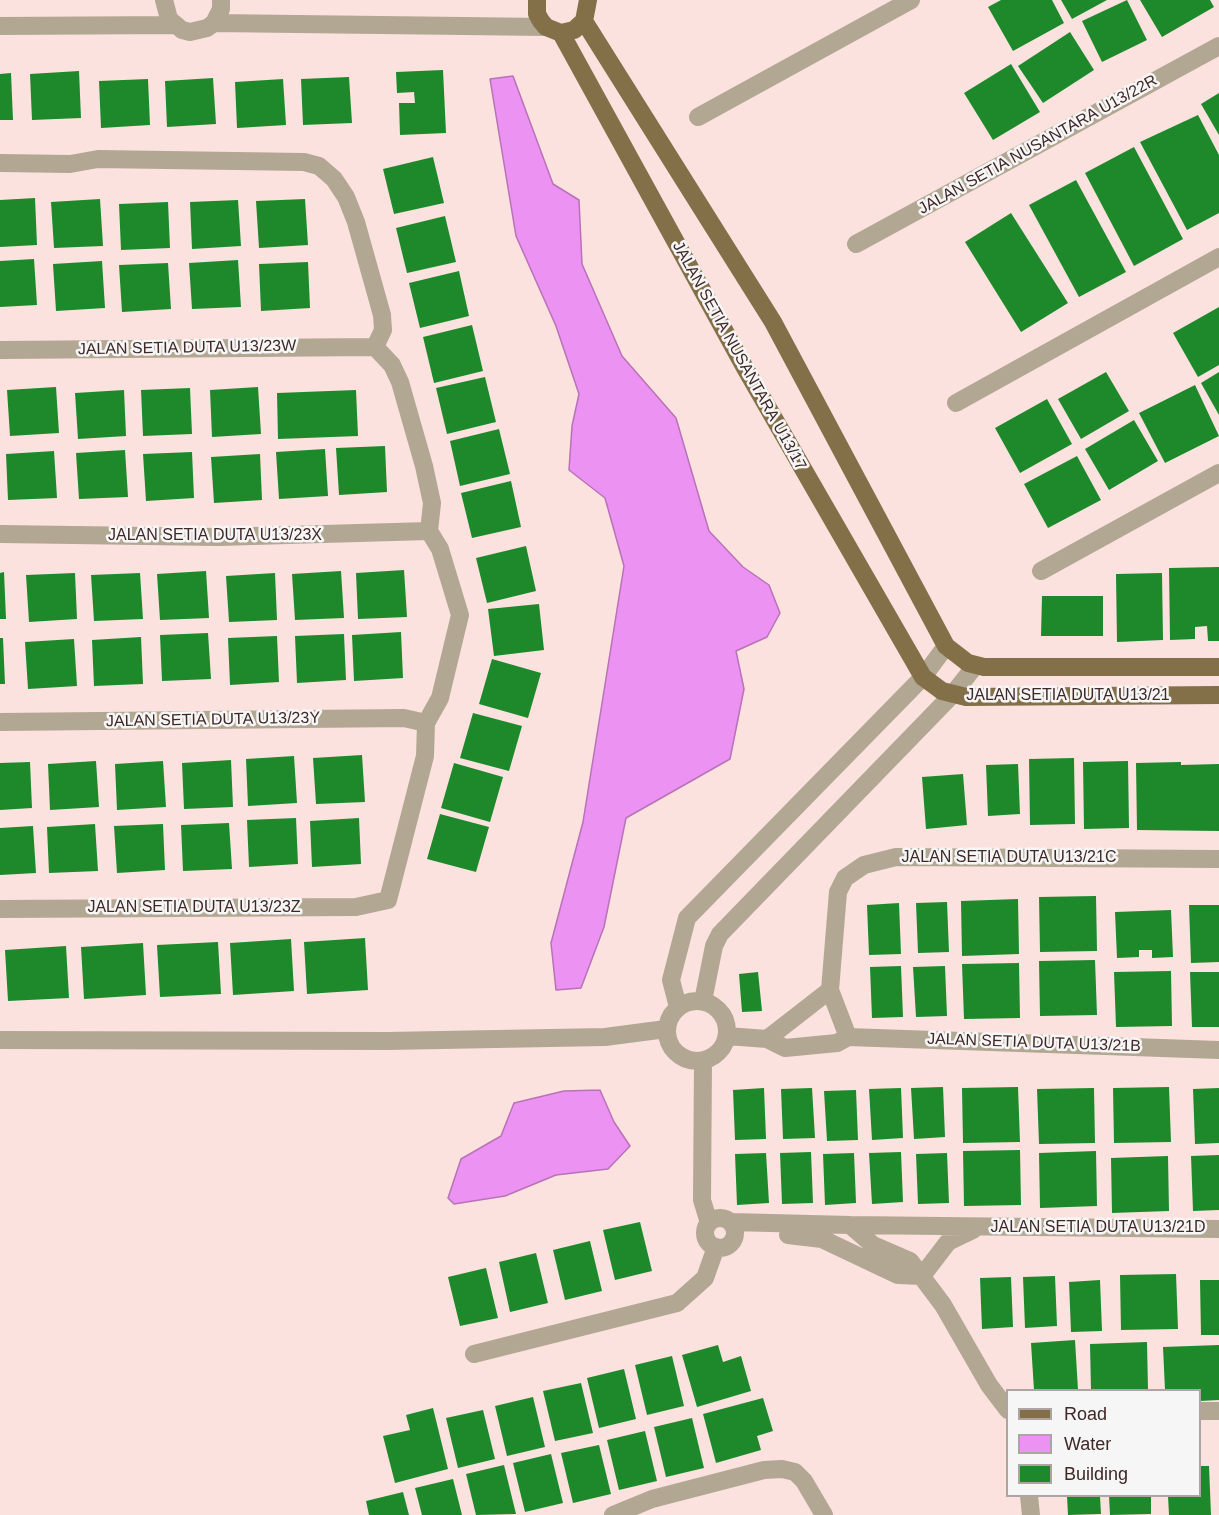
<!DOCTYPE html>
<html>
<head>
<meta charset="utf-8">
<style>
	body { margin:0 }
	#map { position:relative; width:1219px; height:1515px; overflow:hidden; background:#fbe2df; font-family:Arial,sans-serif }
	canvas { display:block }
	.legend { position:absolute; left:1006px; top:1389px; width:195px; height:108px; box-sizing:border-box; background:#f6f6f6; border:2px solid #ada4a3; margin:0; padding:8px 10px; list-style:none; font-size:18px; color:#3f2826 }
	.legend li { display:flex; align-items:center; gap:12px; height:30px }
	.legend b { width:30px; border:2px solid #ada4a3 }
</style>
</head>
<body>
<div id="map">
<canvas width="1219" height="1515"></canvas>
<ul class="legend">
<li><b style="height:8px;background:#837049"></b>Road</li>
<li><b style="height:16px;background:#ec92f3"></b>Water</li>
<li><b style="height:16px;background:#1d892a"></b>Building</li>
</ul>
</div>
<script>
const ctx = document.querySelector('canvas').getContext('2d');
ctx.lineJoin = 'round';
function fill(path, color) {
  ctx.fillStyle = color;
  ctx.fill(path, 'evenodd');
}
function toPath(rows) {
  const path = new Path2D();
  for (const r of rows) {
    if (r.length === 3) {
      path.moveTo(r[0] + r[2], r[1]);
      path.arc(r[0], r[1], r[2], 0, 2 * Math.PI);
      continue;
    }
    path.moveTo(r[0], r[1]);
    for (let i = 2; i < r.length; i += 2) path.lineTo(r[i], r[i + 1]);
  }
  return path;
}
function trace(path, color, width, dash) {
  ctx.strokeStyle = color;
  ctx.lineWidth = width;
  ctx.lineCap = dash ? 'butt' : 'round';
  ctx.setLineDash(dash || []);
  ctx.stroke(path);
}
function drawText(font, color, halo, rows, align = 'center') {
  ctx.font = font + ' Arial,sans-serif';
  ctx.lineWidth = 5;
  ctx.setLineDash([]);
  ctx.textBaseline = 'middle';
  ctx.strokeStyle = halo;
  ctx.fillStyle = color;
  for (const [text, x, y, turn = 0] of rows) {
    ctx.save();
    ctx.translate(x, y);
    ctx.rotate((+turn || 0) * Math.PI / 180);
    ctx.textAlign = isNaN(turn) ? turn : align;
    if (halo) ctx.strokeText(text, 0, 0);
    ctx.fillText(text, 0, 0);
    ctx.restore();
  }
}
const water = toPath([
	[513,76,553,184,579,200,582,264,622,356,676,418,709,531,743,567,769,585,780,613,767,637,736,651,744,689,730,759,626,818,604,927,581,988,556,990,551,943,583,822,624,566,605,498,569,470,572,426,579,394,556,326,516,236,490,79,513,76],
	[600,1090,614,1122,630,1146,608,1169,556,1175,505,1196,454,1204,448,1198,461,1159,501,1136,514,1103,564,1091,600,1090]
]);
fill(water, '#ec92f3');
trace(water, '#b872b6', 1.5);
fill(toPath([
	[1001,0,1052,0,1064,23,1013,51,988,7],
	[1061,0,1107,0,1072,19],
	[1127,0,1147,40,1102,62,1082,21],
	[1140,0,1210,0,1214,7,1162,37],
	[1070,32,1094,70,1043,103,1018,66],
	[1011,64,1040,112,993,140,964,93],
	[443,70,446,133,400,135,399,103,415,103,414,92,397,93,396,72],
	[79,71,81,118,32,120,30,74],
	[11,73,13,120,0,120,0,74],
	[349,77,352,123,303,125,301,79],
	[213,78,216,124,167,127,165,81],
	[148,79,150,125,101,128,99,81],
	[283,79,286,125,237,128,235,82],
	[1219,93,1219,135,1201,104],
	[1198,115,1219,155,1219,213,1187,230,1140,142],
	[1134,147,1183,239,1134,266,1085,173],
	[433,157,444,203,394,214,383,169],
	[1076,180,1126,272,1079,297,1029,205],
	[35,198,37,245,0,247,0,200],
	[100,199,103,246,54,248,51,202],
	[305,199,308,245,259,248,256,201],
	[238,200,241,246,192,249,190,202],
	[168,202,170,248,121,250,119,204],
	[1011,213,1068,303,1021,332,965,242],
	[445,216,456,262,407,273,396,228],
	[34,259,37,305,0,307,0,261],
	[238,260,241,307,192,309,189,263],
	[102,261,105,308,56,311,53,264],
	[308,262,310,308,261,311,259,264],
	[168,263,171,309,122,312,119,265],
	[459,271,469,316,420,328,409,283],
	[1219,307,1219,365,1198,377,1173,333],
	[472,325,483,371,434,383,423,337],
	[1106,372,1129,411,1081,439,1058,399],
	[1219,372,1219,415,1201,383],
	[485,377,496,422,447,434,436,388],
	[1195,385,1219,436,1165,463,1139,413],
	[56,387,59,433,10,436,7,390],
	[258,387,261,434,212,437,210,390],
	[190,388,192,434,143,436,141,390],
	[124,390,126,436,78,439,75,393],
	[356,390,358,436,278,439,277,393],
	[1047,399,1072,444,1020,473,995,428],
	[1134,420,1158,461,1109,490,1085,449],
	[499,429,510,474,460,486,450,441],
	[385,446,387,492,339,495,336,448],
	[325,449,328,496,279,499,276,452],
	[125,450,128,497,79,499,76,453],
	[54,451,57,498,8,500,6,454],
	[192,452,194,498,146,501,143,454],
	[260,454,262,500,214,503,211,457],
	[1077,456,1101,500,1048,528,1024,484],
	[511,481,521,527,472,538,461,493],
	[526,546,536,591,487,603,476,558],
	[1219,567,1219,641,1208,641,1207,626,1195,627,1195,639,1170,640,1169,568],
	[404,570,407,617,358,619,356,573],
	[206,571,209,618,160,620,157,574],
	[341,571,344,618,295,620,292,574],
	[4,572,6,619,0,619,0,573],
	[75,573,77,619,29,622,26,575],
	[140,573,143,619,94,621,91,575],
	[275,573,277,620,229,622,226,576],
	[1162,573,1163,640,1117,642,1116,574],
	[1042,596,1103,596,1103,636,1041,636],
	[539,604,544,650,494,656,488,609],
	[401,632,403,678,354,681,352,635],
	[208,633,211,679,162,681,160,635],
	[344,634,346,680,297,683,295,636],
	[277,636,279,682,230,685,228,638],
	[141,637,143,684,94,686,92,640],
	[0,638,3,638,5,684,0,684],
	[74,639,77,686,28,689,25,642],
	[492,659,541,673,528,718,479,704],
	[473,713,522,726,509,771,460,758],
	[362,755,365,802,316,804,313,758],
	[294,756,297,803,248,806,246,759],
	[1074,758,1075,824,1030,825,1029,759],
	[231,760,233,807,184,809,182,763],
	[96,761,99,807,50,810,48,764],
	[163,761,166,807,117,810,115,764],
	[1128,761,1129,828,1084,829,1083,762],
	[30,762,32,808,0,810,0,763],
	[1181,762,1181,765,1219,764,1219,831,1137,830,1136,763],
	[454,763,503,777,490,822,441,808],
	[1018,764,1020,814,988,816,986,765],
	[963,774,967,825,926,829,922,777],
	[440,814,489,827,476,872,427,859],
	[296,818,298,864,249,867,247,820],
	[359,818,361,864,312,867,310,821],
	[229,823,232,869,183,871,181,825],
	[95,824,98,871,49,873,47,827],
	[163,824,165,870,117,873,114,826],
	[33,826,36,873,0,875,0,828],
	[1096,896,1097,951,1040,952,1039,897],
	[1018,899,1019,954,962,956,961,901],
	[947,902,949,952,918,953,916,903],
	[899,903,901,954,869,955,867,905],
	[1189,905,1219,905,1219,962,1191,963],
	[1171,910,1173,957,1152,958,1152,950,1139,950,1139,957,1117,958,1115,912],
	[365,938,368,990,307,994,304,942],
	[291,939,294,991,233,995,230,943],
	[218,942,221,994,160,997,157,945],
	[143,943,146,995,84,999,81,947],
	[66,946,69,998,8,1001,5,950],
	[1095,960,1097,1015,1040,1016,1039,961],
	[1019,963,1020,1018,964,1019,962,964],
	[901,966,903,1017,872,1018,870,967],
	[945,966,947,1016,916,1017,913,967],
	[1171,971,1172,1026,1116,1027,1114,972],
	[758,972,762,1011,742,1012,739,974],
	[1190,972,1219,972,1219,1027,1192,1027],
	[943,1087,945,1137,914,1139,911,1088],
	[1018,1087,1020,1142,963,1143,962,1088],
	[1169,1087,1171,1142,1114,1143,1113,1088],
	[764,1088,766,1139,735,1140,733,1090],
	[812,1088,815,1138,783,1139,781,1089],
	[901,1088,903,1138,872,1140,869,1089],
	[1094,1088,1095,1143,1039,1144,1037,1089],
	[1219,1088,1219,1143,1195,1144,1193,1089],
	[856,1090,858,1140,827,1141,824,1091],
	[1020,1150,1021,1205,964,1206,963,1151],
	[1096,1151,1097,1206,1040,1208,1039,1153],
	[811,1152,813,1203,782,1204,780,1153],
	[901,1152,903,1202,872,1204,869,1153],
	[766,1153,769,1203,737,1205,735,1154],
	[854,1153,856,1203,825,1205,823,1154],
	[947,1153,949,1203,918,1204,916,1154],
	[1219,1155,1219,1210,1193,1211,1191,1156],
	[1168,1156,1169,1211,1112,1213,1111,1158],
	[640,1222,652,1271,615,1280,603,1230],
	[590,1241,602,1291,565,1300,553,1250],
	[536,1253,548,1303,510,1312,499,1262],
	[486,1268,498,1318,460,1326,448,1277],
	[1176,1274,1178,1329,1121,1330,1120,1275],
	[1055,1276,1057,1326,1025,1328,1023,1277],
	[1011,1277,1013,1327,982,1329,980,1278],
	[1100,1280,1102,1331,1071,1332,1069,1282],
	[1200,1280,1219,1280,1219,1335,1201,1335],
	[1075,1340,1078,1390,1034,1390,1031,1343],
	[1147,1342,1148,1390,1091,1390,1090,1344],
	[718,1345,723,1362,741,1356,751,1391,697,1407,682,1355],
	[1219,1345,1219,1400,1200,1401,1200,1390,1165,1390,1163,1347],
	[672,1356,684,1406,647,1415,635,1365],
	[624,1369,636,1419,599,1428,587,1378],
	[581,1383,593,1433,555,1441,543,1391],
	[533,1397,545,1447,507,1456,495,1406],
	[763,1398,773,1431,757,1436,761,1450,716,1463,703,1414],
	[433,1408,448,1469,395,1483,383,1436,410,1430,406,1415],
	[483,1410,495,1459,458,1468,446,1418],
	[692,1418,704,1468,666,1477,654,1427],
	[645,1431,657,1481,619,1490,607,1440],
	[599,1445,611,1494,573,1503,561,1453],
	[551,1454,563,1503,525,1512,513,1463],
	[504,1465,516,1514,476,1515,466,1474],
	[1200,1466,1209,1466,1211,1515,1169,1515,1168,1496,1200,1496],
	[453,1479,462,1515,422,1515,415,1488],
	[403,1492,409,1515,369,1515,366,1501],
	[1067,1496,1100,1496,1101,1514,1068,1515],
	[1109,1496,1151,1496,1151,1514,1110,1515]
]), '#1d892a');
trace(toPath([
	[164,0,169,19,182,30,190,32,207,28,214,23,221,9,221,0],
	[214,23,546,27],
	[0,26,174,25],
	[698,117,911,0],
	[0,163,70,164,98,159,304,162,319,166,334,179,346,197,356,222,382,315,383,330,375,347],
	[856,244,1219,46],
	[0,350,375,347],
	[956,403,1219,257],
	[0,534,218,537,429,531],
	[1041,571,1219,473],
	[0,722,404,718,426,723],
	[0,909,356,907,388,900,425,756,426,723,440,698,460,615,440,549,429,531,432,503,424,466,400,382,392,365,375,347],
	[697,1031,30],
	[703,1001,714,946,720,934,952,695,975,666],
	[678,1007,671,980,687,918,923,677,946,646],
	[727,1036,767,1039,785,1048,837,1043,848,1037,1219,1050],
	[848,1037,830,990,838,892,845,878,864,865,896,857,1219,859],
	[767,1039,830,990],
	[0,1040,387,1041,605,1037,666,1029],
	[703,1061,702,1200,709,1223],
	[720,1233,15],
	[731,1222,850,1225,873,1245,910,1261,943,1305,989,1385,1008,1410],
	[850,1225,1219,1229],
	[788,1235,822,1239,898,1275,922,1276],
	[922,1276,948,1242,973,1230],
	[474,1354,677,1303,705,1278,716,1247],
	[1200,1411,1219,1411],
	[1029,1496,1031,1515],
	[613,1515,652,1499,764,1470,782,1469,795,1472,804,1481,824,1515]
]), '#b2a792', 18);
trace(toPath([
	[537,0,537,14,541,21,546,27,561,33,574,30,584,21,588,0],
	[584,21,773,322,946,646,968,663,984,667,1219,667],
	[561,33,745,368,923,677,942,691,966,697,1219,695]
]), '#837049', 18);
drawText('16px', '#3f2826', '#f6f6f6', [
	["JALAN SETIA NUSANTARA U13/22R",1038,145,-29],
	["JALAN SETIA DUTA U13/23W",187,348,-1],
	["JALAN SETIA NUSANTARA U13/17",739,356,61],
	["JALAN SETIA DUTA U13/23X",215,536],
	["JALAN SETIA DUTA U13/21",1068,696],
	["JALAN SETIA DUTA U13/23Y",213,720,-1],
	["JALAN SETIA DUTA U13/21C",1009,858],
	["JALAN SETIA DUTA U13/23Z",194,908],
	["JALAN SETIA DUTA U13/21B",1034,1043,2],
	["JALAN SETIA DUTA U13/21D",1098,1228]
]);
</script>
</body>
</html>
